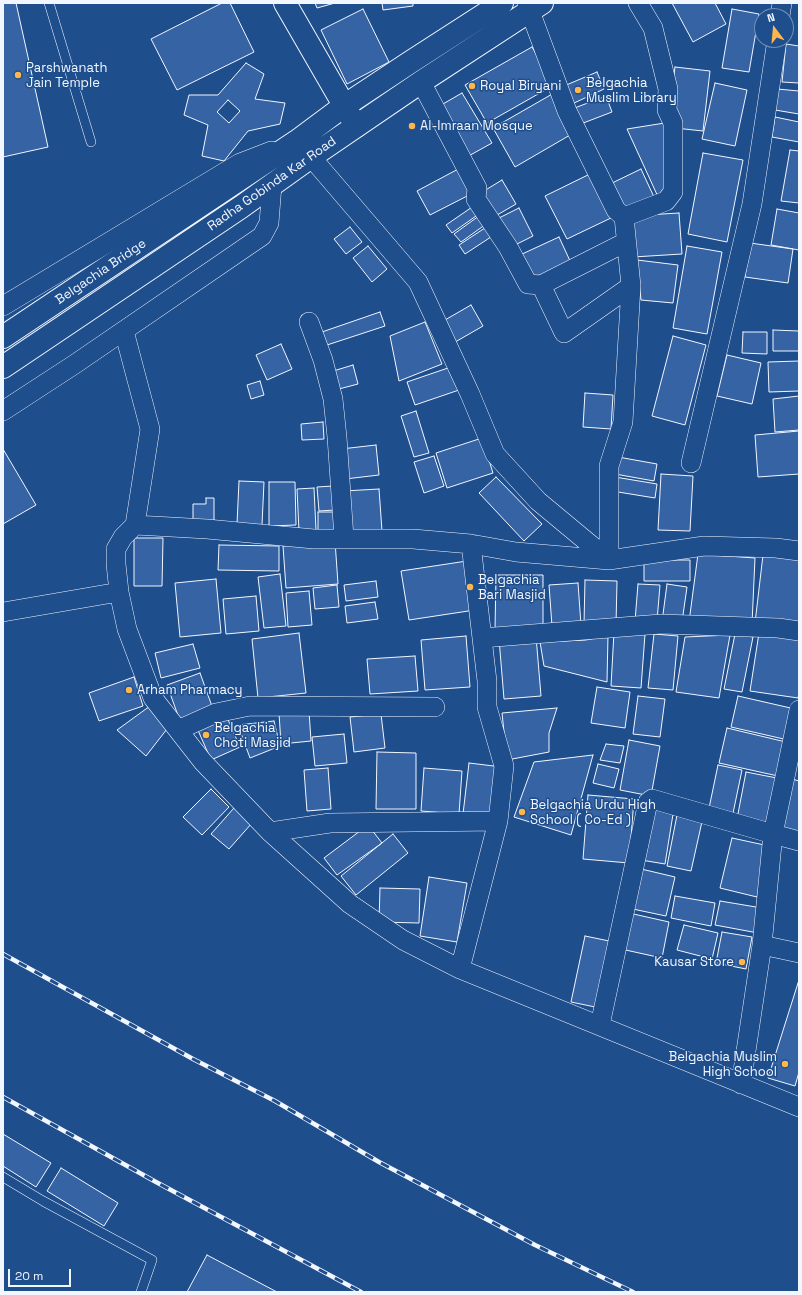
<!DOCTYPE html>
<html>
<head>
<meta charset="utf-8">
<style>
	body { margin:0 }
	#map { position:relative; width:802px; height:1295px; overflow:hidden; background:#1f4e8c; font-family:"Space Grotesk",sans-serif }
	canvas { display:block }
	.frame { position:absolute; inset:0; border:4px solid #f2f6ff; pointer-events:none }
	.north { position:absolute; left:754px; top:8px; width:40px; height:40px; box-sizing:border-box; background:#1f4e8c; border:1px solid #7391ba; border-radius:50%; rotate:344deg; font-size:11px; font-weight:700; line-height:16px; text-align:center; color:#f2f6ff }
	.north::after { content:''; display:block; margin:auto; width:14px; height:18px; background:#ffb74d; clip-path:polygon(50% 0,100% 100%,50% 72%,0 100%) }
	.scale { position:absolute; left:8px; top:1269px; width:63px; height:18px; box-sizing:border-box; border:2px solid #f2f6ff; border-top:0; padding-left:5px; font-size:12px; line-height:14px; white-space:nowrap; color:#f2f6ff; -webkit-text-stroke:3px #1f4e8c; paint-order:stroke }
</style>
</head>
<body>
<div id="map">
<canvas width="802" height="1295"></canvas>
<div class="frame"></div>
<div class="north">N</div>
<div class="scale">20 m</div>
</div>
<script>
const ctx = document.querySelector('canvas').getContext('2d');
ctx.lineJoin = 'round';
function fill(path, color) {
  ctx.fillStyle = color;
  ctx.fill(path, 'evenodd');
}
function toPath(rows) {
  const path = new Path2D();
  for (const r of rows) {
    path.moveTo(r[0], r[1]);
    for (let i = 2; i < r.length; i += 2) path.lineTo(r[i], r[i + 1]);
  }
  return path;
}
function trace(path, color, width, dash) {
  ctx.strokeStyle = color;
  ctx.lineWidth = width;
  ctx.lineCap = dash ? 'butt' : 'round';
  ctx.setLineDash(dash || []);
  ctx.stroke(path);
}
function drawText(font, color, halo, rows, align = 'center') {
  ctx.font = font + ' "Space Grotesk",sans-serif';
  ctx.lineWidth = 3;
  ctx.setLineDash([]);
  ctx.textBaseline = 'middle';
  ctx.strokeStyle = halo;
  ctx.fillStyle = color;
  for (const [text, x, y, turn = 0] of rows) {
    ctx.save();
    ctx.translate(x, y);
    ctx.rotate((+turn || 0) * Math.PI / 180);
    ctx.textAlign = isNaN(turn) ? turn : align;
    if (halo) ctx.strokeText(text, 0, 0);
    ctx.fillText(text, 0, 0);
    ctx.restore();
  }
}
const building = toPath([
	[3,3,16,3,48,147,3,157,3,3],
	[222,3,230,3,254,52,177,90,151,39,222,3],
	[315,3,335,3,317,8,315,3],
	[382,3,413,3,413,6,383,10,382,3],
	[672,3,715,3,726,24,693,42,672,3],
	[363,9,389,62,347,84,321,30,363,9],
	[732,9,759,14,749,72,722,68,732,9],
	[786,44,799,46,799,83,782,82,786,44],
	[532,47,554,85,487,123,465,85,532,47],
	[246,63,264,74,255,99,285,103,280,124,248,131,224,161,202,156,208,125,184,115,189,95,218,95,246,63],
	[228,100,240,111,229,123,217,112,228,100],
	[675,67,710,71,703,131,675,128,669,113,675,67],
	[597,72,604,89,572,104,564,86,597,72],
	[715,83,747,90,735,146,702,139,715,83],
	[777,89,799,91,799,114,775,110,777,89],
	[462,93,492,143,465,158,436,108,462,93],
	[554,93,577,131,515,167,493,128,554,93],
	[606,96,612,112,578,125,572,109,606,96],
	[775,117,799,122,799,142,772,137,775,117],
	[671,122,664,198,659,199,627,129,671,122],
	[790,150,799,151,799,203,781,201,790,150],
	[703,153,743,160,727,242,688,234,703,153],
	[462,167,475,192,430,215,417,191,462,167],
	[641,169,654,197,622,212,608,185,641,169],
	[592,173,613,217,567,239,545,196,592,173],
	[502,180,516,204,492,218,479,194,502,180],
	[478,203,483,211,452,233,446,225,478,203],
	[519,208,533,236,511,247,497,219,519,208],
	[777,209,799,213,799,250,771,245,777,209],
	[483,213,489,222,461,242,454,234,483,213],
	[679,213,682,254,633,257,630,216,679,213],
	[491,224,497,233,465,254,459,245,491,224],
	[350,227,362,242,346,254,334,239,350,227],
	[559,237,571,263,532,281,520,255,559,237],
	[750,243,793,249,788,283,745,277,750,243],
	[368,246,387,269,372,282,353,258,368,246],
	[687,246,722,252,707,334,673,328,687,246],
	[637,260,678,265,673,303,641,300,637,260],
	[471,305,483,326,450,345,438,324,471,305],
	[380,312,385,326,324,346,319,333,380,312],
	[425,322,442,364,399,381,390,336,425,322],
	[773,330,799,331,799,351,773,351,773,330],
	[743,332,767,332,767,354,742,353,743,332],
	[673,336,706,345,685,425,652,416,673,336],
	[281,344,292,369,267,380,256,355,281,344],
	[727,355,761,363,752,404,717,396,727,355],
	[799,361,799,391,769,392,768,362,799,361],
	[353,365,358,384,335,390,330,372,353,365],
	[451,367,459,390,415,405,407,382,451,367],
	[260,381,264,395,251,399,247,385,260,381],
	[585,393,613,395,611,429,583,427,585,393],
	[799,396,799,430,775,432,773,399,799,396],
	[416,411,429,453,414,457,401,416,416,411],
	[323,422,324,439,302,440,301,424,323,422],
	[799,431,799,474,758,477,755,435,799,431],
	[482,438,493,473,447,488,436,453,482,438],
	[376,445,379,475,345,479,341,449,376,445],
	[3,449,36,505,3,524,3,449],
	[434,456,444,486,424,493,414,462,434,456],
	[618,457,657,464,654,481,615,474,618,457],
	[661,474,693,476,690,531,658,530,661,474],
	[496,477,542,524,524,541,479,493,496,477],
	[615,477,657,484,655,498,612,491,615,477],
	[239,481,264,482,262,525,237,524,239,481],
	[269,482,295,482,296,525,269,526,269,482],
	[333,486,335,510,319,511,317,487,333,486],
	[314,488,316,530,299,531,297,489,314,488],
	[379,489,382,531,347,533,344,491,379,489],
	[206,498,214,498,214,522,193,522,193,504,206,504,206,498],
	[318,512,336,512,336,534,318,535,318,512],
	[134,538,163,538,162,586,134,586,134,538],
	[335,541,338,584,286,588,283,546,335,541],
	[219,545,279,546,279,571,218,570,219,545],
	[698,554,755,558,752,624,689,622,698,554],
	[763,555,799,559,799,627,755,623,763,555],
	[644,560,690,560,690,581,644,581,644,560],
	[467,561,475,610,409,620,401,571,467,561],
	[280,574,286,626,264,628,258,577,280,574],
	[496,575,543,575,543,631,495,630,496,575],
	[216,579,221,633,180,637,175,583,216,579],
	[585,580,617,581,616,625,584,624,585,580],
	[376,581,378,597,346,601,344,585,376,581],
	[578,583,581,625,552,626,549,585,578,583],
	[638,584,660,585,657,621,635,621,638,584],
	[667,584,687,587,682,622,662,622,667,584],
	[337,585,339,607,315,609,313,588,337,585],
	[309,591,312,625,288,627,286,593,309,591],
	[256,596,259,631,226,634,223,599,256,596],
	[375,602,378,619,347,623,345,606,375,602],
	[614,632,645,634,641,688,611,686,614,632],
	[299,633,306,693,258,698,252,639,299,633],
	[759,633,799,640,799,693,798,698,750,691,759,633],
	[654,634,678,636,673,690,648,688,654,634],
	[735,634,753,637,742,692,724,689,735,634],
	[608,635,607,682,544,666,540,642,586,640,608,635],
	[730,635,719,698,676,692,685,637,730,635],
	[466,636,470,687,425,690,421,640,466,636],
	[536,636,541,696,504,699,499,639,536,636],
	[193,644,200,668,161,678,155,653,193,644],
	[415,656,418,691,370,694,367,659,415,656],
	[200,673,213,709,180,721,167,685,200,673],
	[134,677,143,706,99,721,89,693,134,677],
	[597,687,630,692,625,728,591,723,597,687],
	[638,696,665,699,660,737,633,734,638,696],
	[738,696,795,709,788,740,731,727,738,696],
	[150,706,167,729,146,756,117,730,150,706],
	[557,708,549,733,549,752,507,760,502,713,557,708],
	[309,711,311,741,281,744,279,713,309,711],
	[381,714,385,748,354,752,350,717,381,714],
	[226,715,240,747,211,760,197,728,226,715],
	[274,721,280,746,250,758,238,725,274,721],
	[727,728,786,742,778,776,719,763,727,728],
	[344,734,347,763,315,766,312,737,344,734],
	[629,740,660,746,651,796,620,790,629,740],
	[606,744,624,746,620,763,600,760,606,744],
	[377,752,416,753,416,809,376,809,377,752],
	[593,755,571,835,514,817,534,762,593,755],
	[469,763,502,767,496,817,463,814,469,763],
	[598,764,619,769,614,788,593,783,598,764],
	[718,765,742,770,732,818,708,813,718,765],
	[328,768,331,809,307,811,304,770,328,768],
	[424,768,462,771,459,814,421,811,424,768],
	[746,772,782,779,773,827,737,819,746,772],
	[789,778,799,781,799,838,777,833,789,778],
	[211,789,229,807,202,835,183,817,211,789],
	[588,795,634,799,629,863,583,859,588,795],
	[650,804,674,808,665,864,641,860,650,804],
	[234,808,252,823,229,849,211,834,234,808],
	[678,810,703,817,691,871,667,866,678,810],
	[368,825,382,843,337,875,324,858,368,825],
	[393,834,408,853,356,895,341,876,393,834],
	[732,838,769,846,757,897,720,888,732,838],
	[637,868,675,877,666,916,628,908,637,868],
	[429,877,467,883,457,942,420,936,429,877],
	[380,888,420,889,419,923,379,922,380,888],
	[675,896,715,903,711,926,671,918,675,896],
	[720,901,762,908,758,933,715,925,720,901],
	[629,913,669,922,662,958,621,949,629,913],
	[684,925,718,933,712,959,677,950,684,925],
	[722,932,752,937,746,969,716,963,722,932],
	[585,936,614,942,600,1008,571,1002,585,936],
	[798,983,799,983,799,1072,795,1086,768,1078,798,983],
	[3,1134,51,1163,36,1187,3,1166,3,1134],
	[61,1168,118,1203,104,1226,47,1191,61,1168],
	[207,1255,277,1292,187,1292,207,1255]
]);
fill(building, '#3563a3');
trace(building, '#f2f6ff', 1);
const service = toPath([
	[49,3,91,142],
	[3,1177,43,1201,152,1260,141,1292]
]);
const minor = toPath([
	[780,16,782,3],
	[421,82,477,188,476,199,508,247,528,284,541,285],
	[311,157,418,282,470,394,495,454,538,501,609,560,609,466,623,422,631,286,624,217,616,210,567,111,527,3],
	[624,217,666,201,673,192,673,123,667,110,668,89,653,28,638,3],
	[626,242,541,285,564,333,631,286],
	[3,306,240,163,271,151],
	[309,322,323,360,333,399,337,437,344,538],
	[124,331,150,429,135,525],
	[3,411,75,364,262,236,269,223,272,185],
	[691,463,752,204,777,40],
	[799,551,776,548,704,546,609,560,516,552,471,544,413,539,314,539,207,529,135,525,123,537,116,549,116,564,119,592,127,629,153,698,203,762,270,832,350,904,403,940,460,969,799,1107],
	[3,612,119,592],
	[482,638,661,624,778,628,799,631],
	[178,730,216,713,250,706,435,707],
	[270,832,330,823,498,821],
	[762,945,799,953],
	[460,969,498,821,504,766,487,707,487,681,471,544],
	[600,1025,648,802,652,799,773,834,799,710],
	[741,1084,762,945,773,834,799,841]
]);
const tertiary = toPath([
	[285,3,356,126]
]);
const primary = toPath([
	[3,337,297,141,344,106,409,63,502,3],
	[3,367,241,207,311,157,421,82,542,3]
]);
trace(service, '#f2f6ff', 10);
trace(minor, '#f2f6ff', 20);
trace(tertiary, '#f2f6ff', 24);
trace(primary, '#f2f6ff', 24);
trace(service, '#1f4e8c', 9);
trace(minor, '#1f4e8c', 19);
trace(tertiary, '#1f4e8c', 22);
trace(primary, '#1f4e8c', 22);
const rail = toPath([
	[3,954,193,1059,275,1101,379,1162,535,1245,633,1292],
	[3,1097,156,1182,361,1292]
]);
trace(rail, '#f2f6ff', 4.5);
trace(rail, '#1f4e8c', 3, [9]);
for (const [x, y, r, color] of [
	[18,75,4,"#ffb74d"],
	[472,86,4,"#ffb74d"],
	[578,90,4,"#ffb74d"],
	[412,126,4,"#ffb74d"],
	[470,587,4,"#ffb74d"],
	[129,690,4,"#ffb74d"],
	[206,735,4,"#ffb74d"],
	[522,812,4,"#ffb74d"],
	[742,962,4,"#ffb74d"],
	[785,1064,4,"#ffb74d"]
]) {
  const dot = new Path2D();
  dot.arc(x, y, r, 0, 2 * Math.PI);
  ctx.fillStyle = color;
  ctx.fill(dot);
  trace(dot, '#1f4e8c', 1.5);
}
drawText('13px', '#f2f6ff', '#1f4e8c', [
	["Parshwanath",26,68],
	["Jain Temple",26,83],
	["Belgachia",586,83],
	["Muslim Library",586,98],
	["Royal Biryani",480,86],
	["Al-Imraan Mosque",420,126],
	["Belgachia",478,580],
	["Bari Masjid",478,595],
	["Arham Pharmacy",137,690],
	["Belgachia",214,728],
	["Choti Masjid",214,743],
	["Belgachia Urdu High",530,805],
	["School ( Co-Ed )",530,820],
	["Kausar Store",734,962,"right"],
	["Belgachia Muslim",777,1057,"right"],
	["High School",777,1072,"right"]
], 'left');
drawText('13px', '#f2f6ff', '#1f4e8c', [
	["Radha Gobinda Kar Road",272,184,-35],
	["Belgachia Bridge",101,272,-34]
]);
</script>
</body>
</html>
